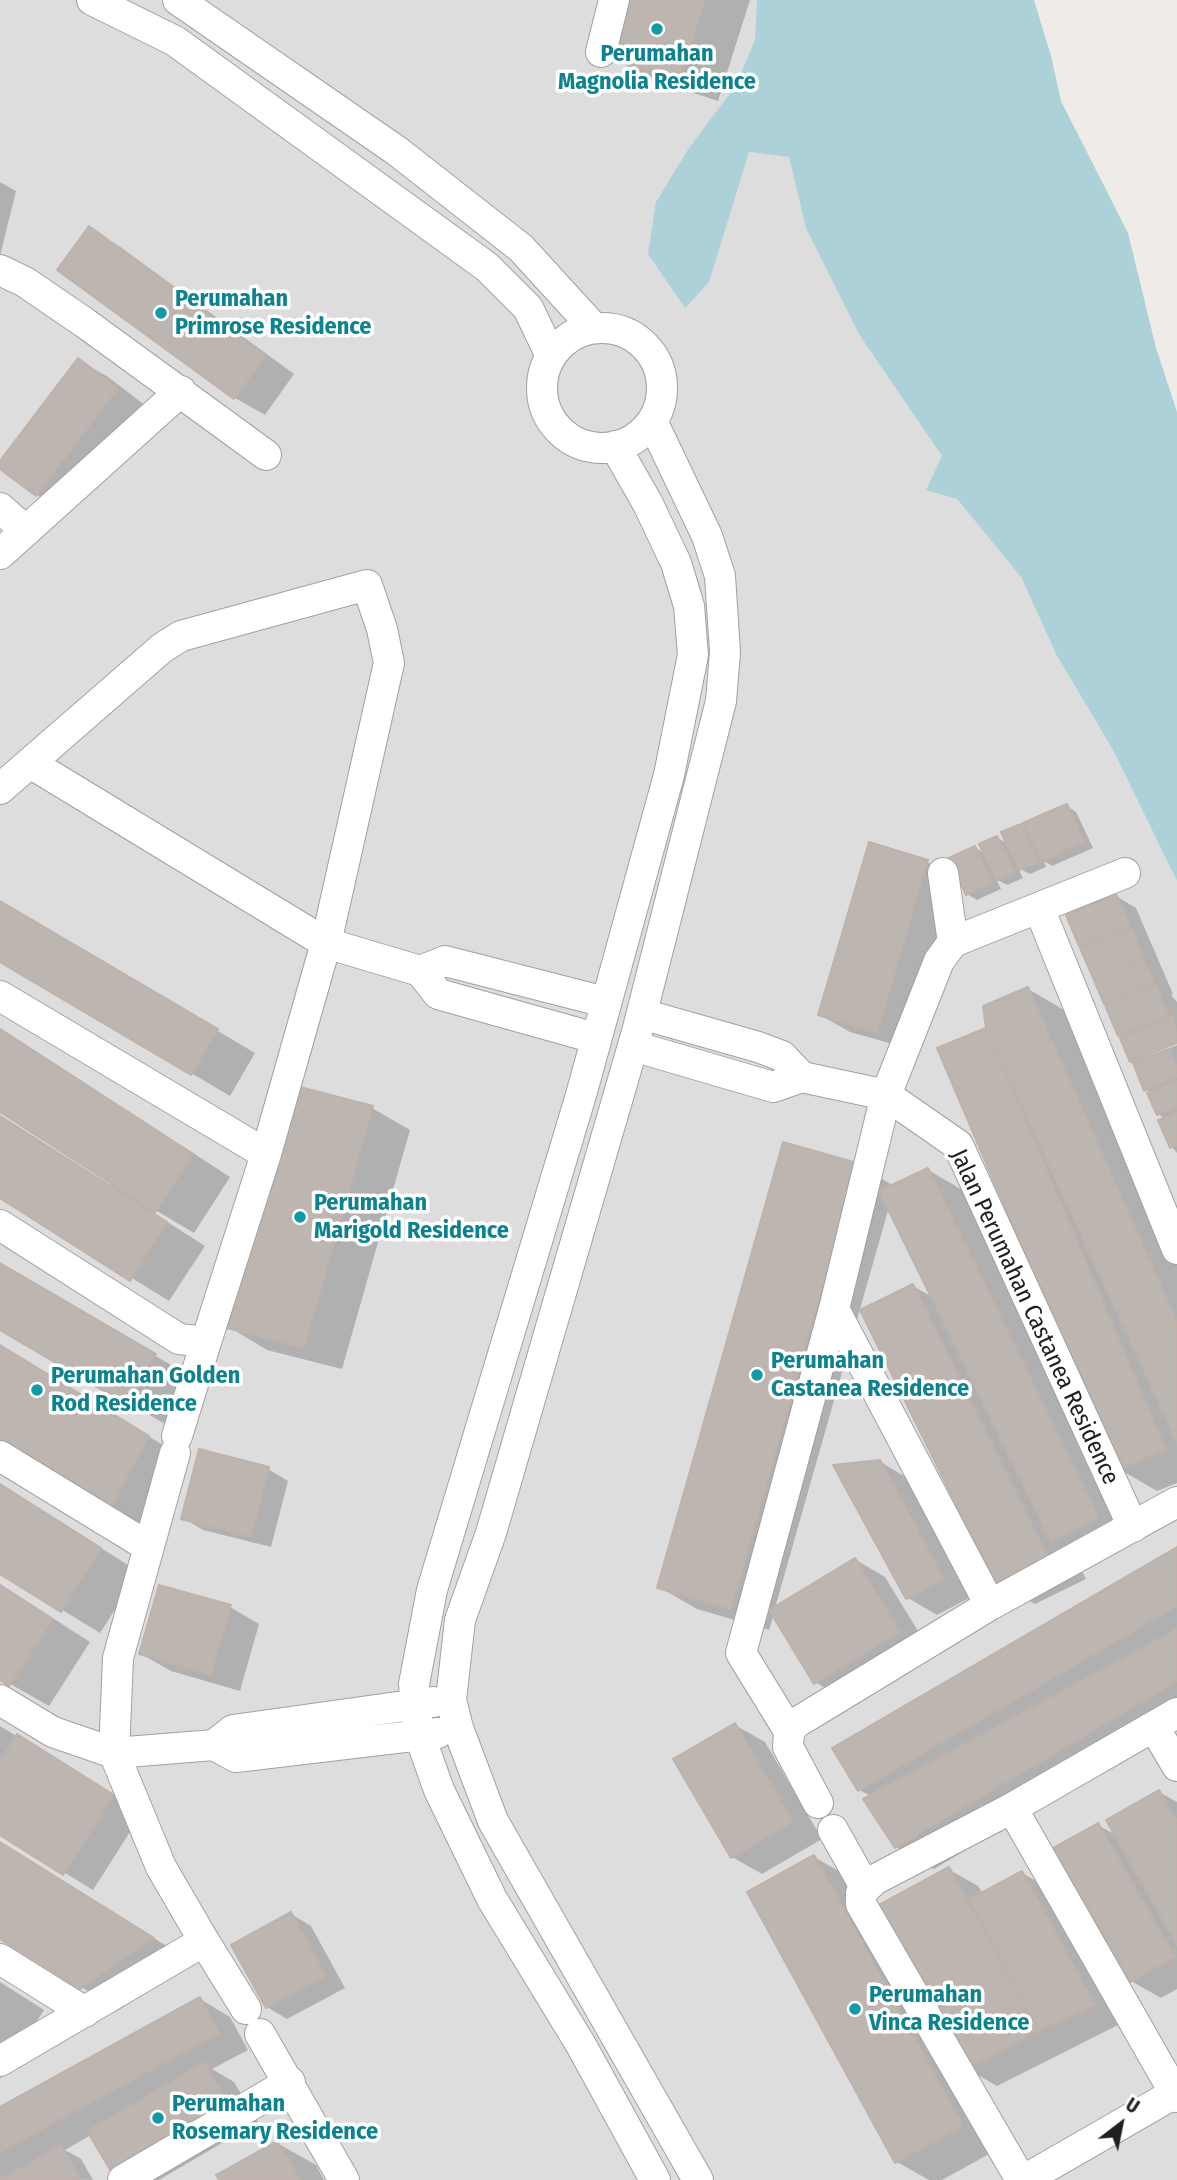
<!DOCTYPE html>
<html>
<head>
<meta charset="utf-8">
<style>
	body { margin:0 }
	#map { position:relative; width:1177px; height:2180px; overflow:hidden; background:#efece7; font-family:"Fira Sans Condensed",sans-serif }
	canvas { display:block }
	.north { position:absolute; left:1086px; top:2089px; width:70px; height:70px; -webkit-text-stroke:5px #fff; paint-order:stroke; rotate:32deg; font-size:19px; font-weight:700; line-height:28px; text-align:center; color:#202020 }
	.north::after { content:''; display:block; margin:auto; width:24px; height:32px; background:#202020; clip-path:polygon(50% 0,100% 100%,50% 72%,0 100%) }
</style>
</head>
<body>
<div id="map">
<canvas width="1177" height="2180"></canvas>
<div class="north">U</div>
</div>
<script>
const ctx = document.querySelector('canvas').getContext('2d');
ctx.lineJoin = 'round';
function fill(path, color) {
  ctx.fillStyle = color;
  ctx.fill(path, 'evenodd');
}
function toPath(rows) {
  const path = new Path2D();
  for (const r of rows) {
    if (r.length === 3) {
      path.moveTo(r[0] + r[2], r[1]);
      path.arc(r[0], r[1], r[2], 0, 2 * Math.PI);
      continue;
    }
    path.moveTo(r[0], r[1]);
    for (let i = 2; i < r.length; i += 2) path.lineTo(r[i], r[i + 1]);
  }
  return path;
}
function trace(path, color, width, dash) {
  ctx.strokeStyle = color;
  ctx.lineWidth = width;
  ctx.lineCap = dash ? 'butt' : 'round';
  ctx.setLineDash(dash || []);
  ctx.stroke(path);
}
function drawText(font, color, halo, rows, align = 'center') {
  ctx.font = font + ' "Fira Sans Condensed",sans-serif';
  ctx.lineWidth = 7;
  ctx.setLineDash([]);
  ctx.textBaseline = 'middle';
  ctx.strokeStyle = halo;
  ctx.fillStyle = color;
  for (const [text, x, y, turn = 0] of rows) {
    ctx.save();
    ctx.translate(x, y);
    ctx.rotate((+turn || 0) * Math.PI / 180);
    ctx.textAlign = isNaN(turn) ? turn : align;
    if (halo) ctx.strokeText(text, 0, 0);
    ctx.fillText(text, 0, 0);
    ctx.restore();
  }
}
fill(toPath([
	[0,0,757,0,755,40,736,85,689,148,733,199,749,152,789,156,803,214,860,336,942,456,957,499,1021,577,1057,656,1113,750,1177,881,1177,2180,0,2180]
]), '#ddd');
fill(toPath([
	[757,0,1034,0,1051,56,1061,101,1128,233,1156,348,1177,412,1177,881,1113,750,1057,656,1021,577,957,499,926,490,942,456,860,336,806,228,789,157,749,152,709,282,685,308,648,254,656,202,689,148,736,85,755,40]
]), '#acd1d8');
fill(toPath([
	[631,0,750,0,718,101,651,79,612,57],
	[0,182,16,191,0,256],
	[90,229,119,246,294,374,265,415,235,398,60,270],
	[78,360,108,377,146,406,66,512,37,495,0,464],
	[1067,806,1076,812,1093,848,1052,866,1044,861,1046,867,1030,874,1018,868,1023,878,1007,885,996,879,1001,889,977,900,967,894,975,848,986,854,997,838,1009,844,1021,826,1028,830],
	[927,862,957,879,907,1048,850,1032,820,1015],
	[1116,896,1136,908,1173,994,1171,995,1177,1002,1177,1041,1142,1055,1142,1059,1177,1045,1177,1153,1171,1146,1166,1119,1158,1114,1152,1093,1146,1089,1132,1061,1085,948,1081,945],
	[0,902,255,1053,230,1096,0,960],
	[1028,989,1066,1011,1177,1260,1177,1483,1157,1491,1119,1469,939,1049,988,1029],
	[0,1028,230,1177,194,1233,157,1211,155,1214,205,1246,169,1301,0,1196,0,1115,110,1185,112,1182,0,1110],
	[372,1108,410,1130,342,1369,267,1350,229,1327],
	[856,1164,894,1186,928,1170,966,1192,1137,1541,1072,1552,1086,1579,1035,1604,997,1581,913,1286,934,1298,889,1207,775,1608,856,1560,885,1577,929,1649,845,1700,815,1682,774,1614,769,1630,697,1609,659,1587],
	[0,1264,193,1378,165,1424,0,1328],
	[0,1346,186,1459,147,1533,0,1445],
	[879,1461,909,1479,973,1596,937,1615,908,1598,835,1467],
	[268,1469,288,1481,271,1547,203,1530,183,1518],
	[0,1484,139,1572,100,1633,0,1572],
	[1177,1549,1177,1725,934,1869,896,1847,871,1796,859,1790],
	[0,1584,90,1642,49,1706,0,1678],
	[230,1607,259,1624,240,1691,171,1671,141,1654],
	[735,1725,765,1742,822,1839,762,1874,732,1857],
	[0,1726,142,1813,93,1890,0,1833],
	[1159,1792,1177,1802,1177,1989,1161,1998,1131,1981,1098,1825,1116,1835],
	[0,1843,191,1961,119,2010,0,1937],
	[814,1857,853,1879,1000,2148,942,2180,929,2180,897,2162],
	[948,1869,978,1886,983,1894,1022,1873,1052,1890,1124,2022,997,2086,968,2069],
	[291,1914,311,1926,345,1988,287,2019,267,2007],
	[0,1982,44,2010,0,2079],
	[200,1999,230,2017,248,2050,212,2069,234,2082,258,2122,159,2180,127,2180,91,2135,65,2150,81,2159,93,2180,0,2178,0,2109],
	[277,2143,316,2165,324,2180,221,2180]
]), '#0003');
const building = toPath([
	[629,0,705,0,679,80,610,58,629,0],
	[89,226,266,355,234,399,57,270,89,226],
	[78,358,118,388,36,496,0,469,0,461,78,358],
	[1067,804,1085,842,1065,851,1048,812,1067,804],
	[1048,812,1065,851,1041,862,1023,823,1048,812],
	[1021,824,1038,862,1019,870,1001,832,1021,824],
	[997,836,1015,873,996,881,979,844,997,836],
	[869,842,928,860,877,1033,818,1015,869,842],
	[975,846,992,883,966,895,949,858,975,846],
	[1116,894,1130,926,1079,946,1066,915,1116,894],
	[0,901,218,1029,191,1075,0,962,0,901],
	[1131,927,1144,959,1094,980,1080,948,1131,927],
	[1144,960,1154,983,1104,1004,1094,980,1144,960],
	[1155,984,1169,1016,1118,1036,1105,1005,1155,984],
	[1028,987,1177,1322,1177,1443,986,1028,983,1006,1028,987],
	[1174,1016,1177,1043,1130,1062,1120,1038,1174,1016],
	[986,1028,1166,1450,1117,1470,937,1048,986,1028],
	[0,1029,193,1154,155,1212,0,1112,0,1029],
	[1169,1049,1177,1068,1177,1077,1144,1091,1133,1063,1169,1049],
	[1177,1081,1177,1107,1157,1115,1147,1093,1177,1081],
	[296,1086,373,1106,304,1348,227,1328,296,1086],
	[1177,1113,1177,1145,1170,1148,1158,1120,1177,1113],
	[0,1116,167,1222,130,1281,0,1198,0,1116],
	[783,1142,857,1163,731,1609,657,1588,783,1142],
	[928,1168,1099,1518,1051,1542,879,1191,928,1168],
	[0,1263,156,1354,126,1404,0,1330,0,1263],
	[913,1284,1048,1557,995,1583,860,1310,913,1284],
	[0,1345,149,1436,108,1512,0,1447,0,1345],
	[199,1449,269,1467,251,1537,181,1519,199,1449],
	[880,1460,944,1579,906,1599,833,1465,880,1460],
	[0,1484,101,1548,61,1612,0,1574,0,1484],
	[1177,1547,1177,1606,858,1791,832,1748,1177,1547],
	[855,1558,900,1632,814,1684,769,1610,855,1558],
	[0,1585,53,1619,9,1686,0,1680,0,1585],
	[159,1585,231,1605,211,1675,139,1654,159,1585],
	[1177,1629,1177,1681,895,1848,863,1799,1177,1629],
	[735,1723,793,1822,731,1858,673,1759,735,1723],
	[17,1734,114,1795,63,1875,0,1835,0,1761,17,1734],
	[1159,1790,1177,1821,1177,1945,1106,1820,1159,1790],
	[1098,1823,1175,1957,1130,1982,1053,1848,1098,1823],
	[0,1842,154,1938,80,1989,0,1939,0,1842],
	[814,1855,963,2126,895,2163,747,1892,814,1855],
	[949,1867,1038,2031,966,2070,877,1906,949,1867],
	[1022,1871,1095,2005,1038,2031,970,1899,1022,1871],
	[291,1912,326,1976,266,2008,231,1945,291,1912],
	[200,1997,219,2033,0,2152,0,2107,200,1997],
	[204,2062,229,2105,112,2173,87,2131,204,2062],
	[277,2141,300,2180,219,2180,216,2175,277,2141],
	[61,2145,81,2180,0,2180,61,2145]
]);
fill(building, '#bcb5b0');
trace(building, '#bfb2ab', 2);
const minor = toPath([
	[92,0,175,41,487,267,528,308,551,356],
	[178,0,397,151,521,248,594,328],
	[601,52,614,0],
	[0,270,25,282,85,323,266,455],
	[602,388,60],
	[652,421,707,536,720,576,725,652,721,701,637,1032,491,1533,460,1620,451,1700,458,1728,493,1821,698,2180],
	[615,446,648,504,676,563,689,606,693,655,669,775,581,1095,432,1590,414,1684,418,1731,439,1790,492,1899,581,2045,655,2180],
	[0,508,26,531],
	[0,554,181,391],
	[30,763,326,943,420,971],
	[0,789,162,648,181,636,367,585,382,629,389,663,326,943,266,1154,206,1342,179,1339,0,1225],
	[943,873,953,942],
	[1039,908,1177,1249],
	[0,996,266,1154],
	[595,1038,438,994,420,971,445,961,605,1002],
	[633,1046,773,1087,802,1077,782,1056,758,1047,642,1014],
	[802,1077,886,1095,958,1145,1133,1527],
	[177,1436,206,1342],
	[0,1456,149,1547],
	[990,1605,834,1309,886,1095,939,961,953,942,1125,873],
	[0,1700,53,1732,114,1753,214,1745],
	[433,1702,233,1730,214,1745,236,1757,438,1733],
	[1154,1727,1177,1766],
	[789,1731,741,1653,834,1309],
	[818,1803,788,1747,789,1731,796,1723,990,1605,1177,1502],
	[1012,1808,1177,2097],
	[833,1830,865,1887],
	[204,1941,246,2009],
	[0,1959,85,2012],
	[260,2034,344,2180],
	[0,2061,204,1941,161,1867,114,1753,118,1658,175,1453],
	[123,2180,290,2082],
	[1021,2180,861,1904,861,1893,874,1880,1012,1808,1177,1713],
	[1024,2180,1177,2092]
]);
trace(minor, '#a1a1a1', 32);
trace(minor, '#fff', 30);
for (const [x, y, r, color] of [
	[657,29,7,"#0f9aa8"],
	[161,313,7,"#0f9aa8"],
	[300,1217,7,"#0f9aa8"],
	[757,1375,7,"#0f9aa8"],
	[37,1390,7,"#0f9aa8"],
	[855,2009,7,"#0f9aa8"],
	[158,2118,7,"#0f9aa8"]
]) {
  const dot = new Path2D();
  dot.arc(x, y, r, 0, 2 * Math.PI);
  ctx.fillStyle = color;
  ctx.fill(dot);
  trace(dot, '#fff', 2.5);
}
drawText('bold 24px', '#0d838f', '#fff', [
	["Perumahan",657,54,"center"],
	["Magnolia Residence",657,82,"center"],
	["Perumahan",175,299],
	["Primrose Residence",175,327],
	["Perumahan",314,1203],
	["Marigold Residence",314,1231],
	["Perumahan",771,1361],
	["Castanea Residence",771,1389],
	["Perumahan Golden",51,1376],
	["Rod Residence",51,1404],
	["Perumahan",869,1995],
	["Vinca Residence",869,2023],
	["Perumahan",172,2104],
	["Rosemary Residence",172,2132]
], 'left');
drawText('24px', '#202020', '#fff', [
	["Jalan Perumahan Castanea Residence",1034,1317,65]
]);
</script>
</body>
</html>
